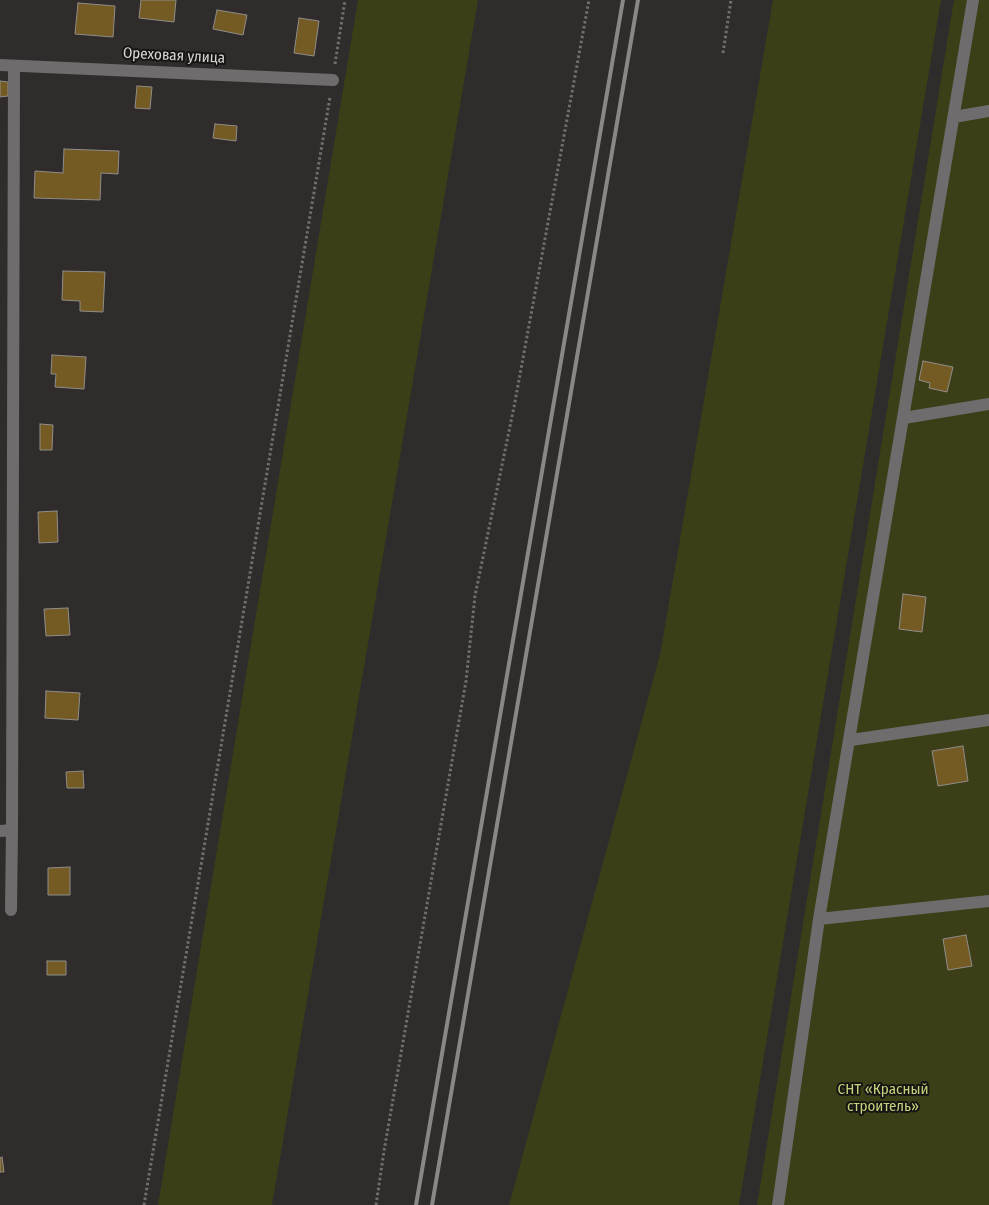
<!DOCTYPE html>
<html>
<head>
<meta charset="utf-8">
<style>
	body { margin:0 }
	canvas { display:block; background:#2f2c2b }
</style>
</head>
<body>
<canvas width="989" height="1205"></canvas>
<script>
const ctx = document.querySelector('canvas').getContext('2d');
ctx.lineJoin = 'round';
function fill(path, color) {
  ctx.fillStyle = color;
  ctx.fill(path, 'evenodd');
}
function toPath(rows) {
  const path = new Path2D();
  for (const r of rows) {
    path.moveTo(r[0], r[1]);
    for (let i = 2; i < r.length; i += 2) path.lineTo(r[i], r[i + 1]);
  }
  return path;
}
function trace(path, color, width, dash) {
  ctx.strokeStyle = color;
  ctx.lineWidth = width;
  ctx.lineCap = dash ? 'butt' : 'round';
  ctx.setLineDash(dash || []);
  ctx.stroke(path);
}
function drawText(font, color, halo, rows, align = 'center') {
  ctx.font = font + ' "Fira Sans Condensed",sans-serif';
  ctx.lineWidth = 4;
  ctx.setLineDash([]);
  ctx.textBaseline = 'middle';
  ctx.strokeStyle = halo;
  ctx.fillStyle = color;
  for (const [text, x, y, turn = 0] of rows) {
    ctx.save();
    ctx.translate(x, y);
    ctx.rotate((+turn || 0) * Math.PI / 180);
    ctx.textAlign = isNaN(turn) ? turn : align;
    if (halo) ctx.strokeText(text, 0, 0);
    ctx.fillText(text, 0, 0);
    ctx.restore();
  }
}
fill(toPath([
	[358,0,478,0,272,1205,158,1205],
	[773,0,941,0,739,1205,509,1205,660,655],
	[954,0,989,0,989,1205,757,1205]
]), '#3b3e17');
const building = toPath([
	[141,0,176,0,174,22,139,18,141,0],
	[78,3,115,6,113,37,75,34,78,3],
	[217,10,247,15,243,35,213,29,217,10],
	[299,18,319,21,314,56,294,53,299,18],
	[0,81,8,82,8,96,0,97,0,81],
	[137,86,152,87,150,109,135,108,137,86],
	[215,124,237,126,236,141,213,138,215,124],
	[64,149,119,151,118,174,101,173,100,200,34,198,35,171,63,173,64,149],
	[63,271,105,272,103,312,80,311,80,301,62,300,63,271],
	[52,355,86,357,84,389,55,387,56,374,51,374,52,355],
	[923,361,953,367,947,392,929,388,930,383,919,380,923,361],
	[40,424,53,425,52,450,40,450,40,424],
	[57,511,58,542,39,543,38,512,57,511],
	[903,594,926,597,922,632,899,629,903,594],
	[68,608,70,635,46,636,44,609,68,608],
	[46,691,80,693,78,720,45,718,46,691],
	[963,746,968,781,938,786,932,751,963,746],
	[83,771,84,788,67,788,66,772,83,771],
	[70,867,70,895,48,895,48,868,70,867],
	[966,935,972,966,948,970,943,939,966,935],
	[47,961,66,961,66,975,47,975,47,961],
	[2,1157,4,1172,0,1172,0,1158,2,1157]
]);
fill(building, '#745a23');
trace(building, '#8f8d8b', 1);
trace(toPath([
	[723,53,731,0],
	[335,64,345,0],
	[144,1205,330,97],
	[376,1205,384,1151,466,681,475,596,514,407,589,0]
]), '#716e6d', 3, [2.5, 2.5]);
trace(toPath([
	[0,65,333,80],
	[954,117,989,111],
	[904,418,989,404],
	[851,740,989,720],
	[0,831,12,830,14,66],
	[11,910,12,830],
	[819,919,989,901],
	[778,1205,819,919,973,0]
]), '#6e6c6c', 12);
trace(toPath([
	[416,1205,623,0],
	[432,1205,638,0]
]), '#8a8786', 4);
drawText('15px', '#dad8d7', '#161514', [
	["Ореховая улица",174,56,3]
]);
drawText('15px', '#c8d07b', '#161514', [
	["СНТ «Красный",883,1090],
	["строитель»",883,1107]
]);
</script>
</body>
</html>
